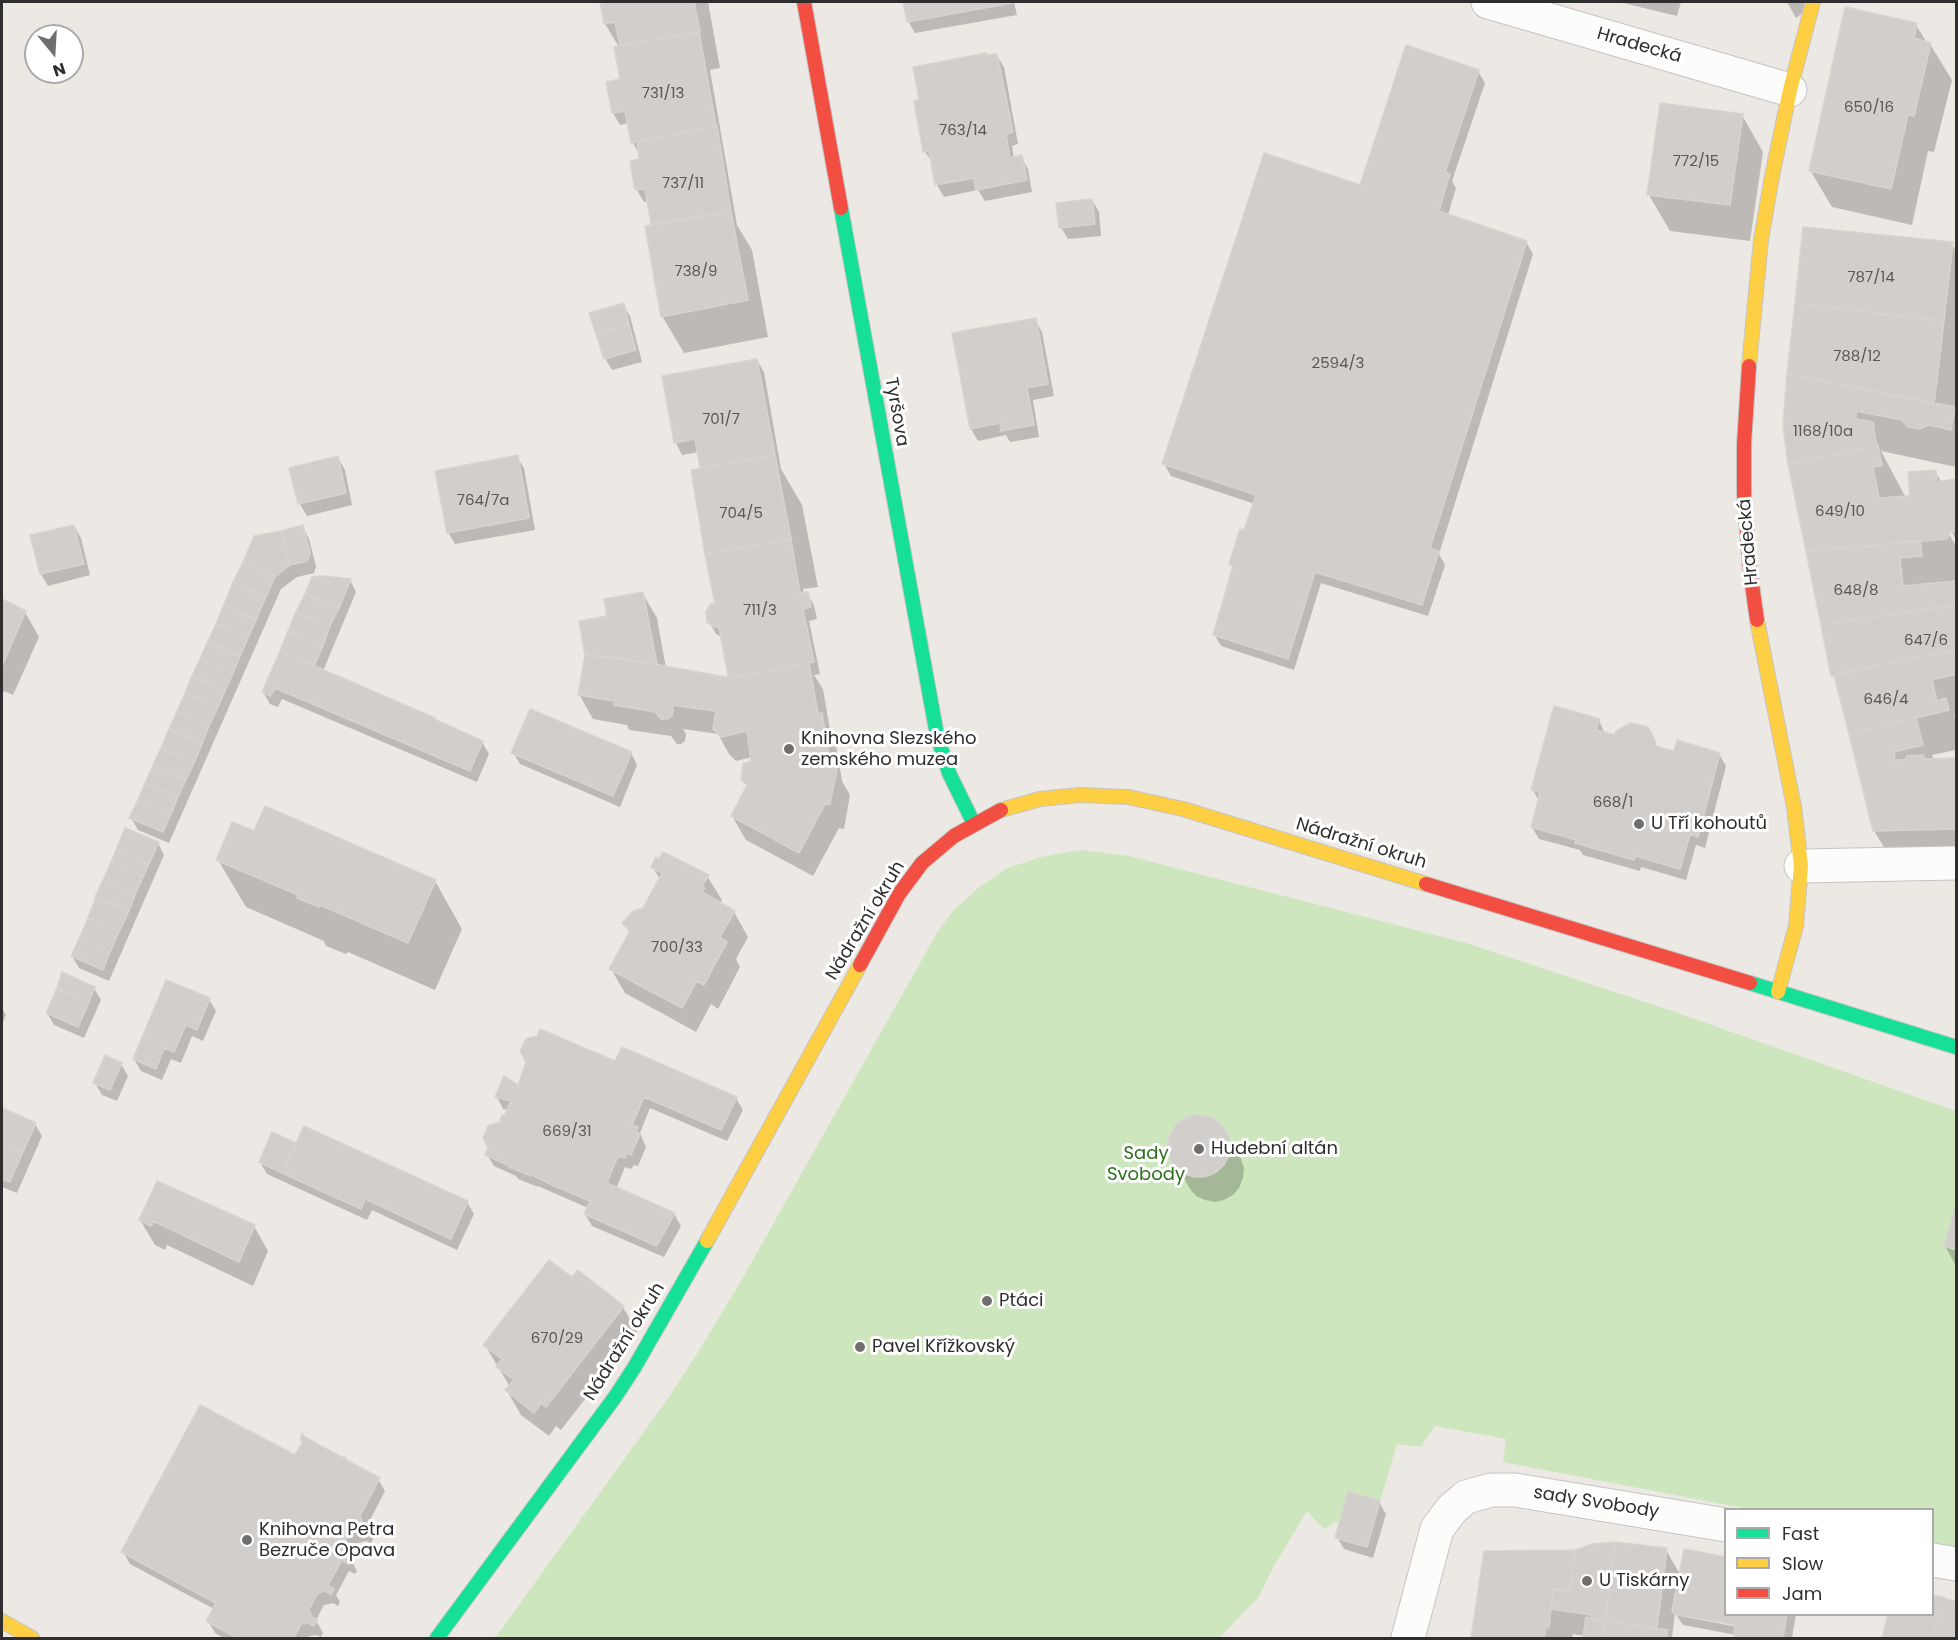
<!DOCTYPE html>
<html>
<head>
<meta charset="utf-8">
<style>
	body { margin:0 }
	#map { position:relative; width:1958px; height:1640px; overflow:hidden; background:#ece8e4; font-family:Poppins,sans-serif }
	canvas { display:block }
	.frame { position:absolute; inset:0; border:3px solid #2e2e2e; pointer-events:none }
	.legend { position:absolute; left:1724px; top:1508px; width:210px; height:108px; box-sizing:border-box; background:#fff; border:2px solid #ababab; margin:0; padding:8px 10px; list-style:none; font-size:18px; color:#2e2e2e }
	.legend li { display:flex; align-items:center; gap:12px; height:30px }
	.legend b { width:30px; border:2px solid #ababab }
	.north { position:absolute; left:24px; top:24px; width:60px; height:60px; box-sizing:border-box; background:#fff; border:2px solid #ababab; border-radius:50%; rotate:162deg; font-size:16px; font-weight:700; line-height:24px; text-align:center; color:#2e2e2e }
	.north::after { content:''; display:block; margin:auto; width:21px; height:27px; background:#706f6e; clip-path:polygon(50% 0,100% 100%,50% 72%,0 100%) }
</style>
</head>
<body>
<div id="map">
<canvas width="1958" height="1640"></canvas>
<div class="frame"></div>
<ul class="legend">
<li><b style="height:8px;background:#16e098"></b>Fast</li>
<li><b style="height:8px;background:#ffcf43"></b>Slow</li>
<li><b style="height:8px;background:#f24e42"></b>Jam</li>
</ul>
<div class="north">N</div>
</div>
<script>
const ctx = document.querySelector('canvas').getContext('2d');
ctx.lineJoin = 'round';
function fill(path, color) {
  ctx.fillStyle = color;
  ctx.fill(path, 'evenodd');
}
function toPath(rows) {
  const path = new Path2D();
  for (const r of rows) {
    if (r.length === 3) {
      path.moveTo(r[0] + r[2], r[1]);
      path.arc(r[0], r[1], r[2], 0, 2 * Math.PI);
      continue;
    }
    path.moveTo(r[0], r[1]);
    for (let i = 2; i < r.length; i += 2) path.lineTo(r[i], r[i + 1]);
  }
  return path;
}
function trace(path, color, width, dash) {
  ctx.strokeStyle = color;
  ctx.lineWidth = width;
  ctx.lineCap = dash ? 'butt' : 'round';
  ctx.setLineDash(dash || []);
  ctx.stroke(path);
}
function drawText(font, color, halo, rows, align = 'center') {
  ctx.font = font + ' Poppins,sans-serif';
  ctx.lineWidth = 6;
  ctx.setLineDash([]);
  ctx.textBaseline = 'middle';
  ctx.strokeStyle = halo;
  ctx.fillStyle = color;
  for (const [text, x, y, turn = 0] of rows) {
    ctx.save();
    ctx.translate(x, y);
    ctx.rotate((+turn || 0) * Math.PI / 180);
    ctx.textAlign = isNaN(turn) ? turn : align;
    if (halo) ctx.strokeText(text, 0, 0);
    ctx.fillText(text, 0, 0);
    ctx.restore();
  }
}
fill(toPath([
	[1081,850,1129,856,1466,943,1672,1011,1956,1111,1956,1551,1933,1546,1932,1510,1748,1509,1503,1462,1506,1439,1435,1426,1421,1447,1397,1444,1380,1501,1348,1491,1340,1520,1324,1529,1307,1511,1274,1566,1258,1598,1219,1638,495,1638,667,1400,700,1349,741,1281,938,931,954,910,977,889,1005,869,1041,857]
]), '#cee6be');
fill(toPath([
	[601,2,708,2,720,68,710,70,737,225,752,250,768,337,684,353,662,316,654,226,648,201,644,202,637,190,632,162,641,160,640,156,633,143,629,123,620,125,613,113,608,83,621,81,619,47,605,24],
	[904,2,1014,2,1017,15,915,33,908,21],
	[1619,2,1681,2,1677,16],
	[1787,2,1817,2,1796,18],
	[1916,25,1927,43,1930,44,1952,80,1934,152,1928,151,1912,225,1832,207,1810,170],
	[997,56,1004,67,1018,144,1012,146,1014,158,1021,157,1028,169,1032,192,985,201,978,190,944,197,937,185,933,163,925,152,916,103,986,57],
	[1478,71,1485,83,1452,181,1456,188,1448,215,1526,242,1533,254,1439,554,1445,565,1428,616,1321,583,1294,670,1221,646,1214,634,1234,569,1231,563,1245,532,1255,504,1171,476,1164,464,1361,186],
	[1742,115,1763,152,1750,241,1670,231,1649,195],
	[1092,200,1099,212,1101,236,1068,239,1061,227],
	[1952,244,1956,252,1956,467,1881,451,1906,498,1911,497,1935,471,1942,483,1956,481,1956,540,1948,525,1945,527,1956,546,1956,715,1954,716,1956,719,1956,750,1932,755,1934,760,1956,760,1956,854,1889,855,1874,831,1839,686,1833,676,1789,464],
	[623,305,630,316,642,362,612,370,605,358],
	[1035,320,1042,332,1054,396,1033,400,1039,437,1010,442,1006,435,978,441,971,429],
	[757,360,764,372,781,469,802,505,818,587,803,589,804,594,807,593,814,605,817,619,809,621,820,674,814,675,823,689,830,730,835,739,842,781,850,795,844,829,839,828,813,876,746,840,732,816,748,787,743,778,753,762,752,757,736,761,729,754,718,734,683,729,686,734,685,741,681,744,677,744,671,736,629,730,627,725,593,719,579,694,609,618,643,594,657,618,666,668,732,679,729,675,723,638,716,634,709,622,716,605,699,452,682,455,676,443,663,377],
	[517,457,524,468,535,530,455,544,448,532],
	[338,458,345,470,352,505,307,516,300,504,291,469],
	[74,526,81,538,90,575,48,586,41,574,32,537],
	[303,527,309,539,316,566,314,573,297,577,281,589,169,843,138,830,131,818],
	[350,580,356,592,323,671,434,719,436,722,482,742,489,754,477,782,282,699,278,707,270,704,263,692],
	[2,601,25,612,39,637,13,695,4,691,2,696],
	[1599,720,1605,734,1616,737,1647,729,1658,748,1675,753,1719,754,1726,766,1705,848,1696,845,1686,880,1641,867,1640,871,1583,855,1580,850,1539,839,1532,827,1539,801,1533,790],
	[513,752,631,753,637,765,620,807,520,764],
	[254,833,435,881,462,929,435,990,348,952,346,954,326,946,324,941,246,907,218,860],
	[158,843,164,855,109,981,79,968,72,956],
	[653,867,707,876,722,900,720,904,734,912,748,937,736,959,740,967,718,1009,711,1004,696,1032,625,993,611,969,630,934,624,924,644,909,660,880],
	[94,988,101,1000,84,1038,54,1025,47,1013],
	[209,999,216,1011,203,1041,192,1036,181,1063,171,1059,162,1080,141,1071,134,1059],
	[2,1008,6,1015,2,1024],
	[622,1049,736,1098,743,1110,727,1141,650,1108,640,1133,646,1147,638,1166,634,1165,631,1169,625,1167,616,1189,674,1214,681,1226,664,1257,592,1226,585,1214,588,1208,538,1186,538,1187,518,1179,516,1176,494,1166,487,1155,509,1110,503,1109,497,1097,519,1088,616,1063],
	[121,1064,128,1076,117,1101,102,1095,95,1083],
	[3,1110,35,1124,42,1136,17,1193,2,1187],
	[1202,1116,1212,1119,1220,1125,1241,1159,1244,1168,1243,1178,1239,1188,1233,1195,1224,1200,1215,1202,1205,1200,1196,1196,1190,1189,1171,1155,1170,1145,1172,1136,1177,1127,1184,1121],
	[273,1134,297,1145,467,1202,474,1214,457,1250,372,1210,367,1220,267,1174,260,1162],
	[1956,1210,1956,1266,1945,1246],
	[140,1220,254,1226,268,1251,253,1286,167,1245,165,1250,155,1245],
	[572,1279,623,1307,637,1332,561,1430,556,1426,549,1436,521,1415,507,1391,510,1387,485,1345],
	[302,1440,378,1479,385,1491,366,1528,373,1539,371,1543,366,1541,358,1543,350,1558,357,1571,355,1574,349,1571,336,1595,340,1602,338,1606,333,1603,324,1605,316,1620,323,1633,321,1637,317,1635,309,1636,307,1638,224,1638,215,1633,208,1621,214,1609,130,1564,123,1552,296,1457,303,1443],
	[1379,1502,1386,1514,1373,1558,1344,1549,1337,1537],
	[1666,1550,1681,1576,1726,1614,1796,1614,1792,1638,1735,1638,1736,1635,1683,1625,1675,1613,1672,1638,1585,1638,1585,1636,1573,1634,1572,1638,1473,1638,1486,1553],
	[1680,1613,1743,1625,1743,1628,1680,1616],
	[1945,1600,1956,1603,1956,1638,1884,1638,1889,1620,1932,1614]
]), '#0003');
const building = toPath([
	[600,2,694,2,700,32,620,46,615,22,604,24,600,2],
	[903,2,1011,2,1012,3,907,22,903,2],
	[1845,7,1917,23,1914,38,1931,43,1914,116,1908,115,1891,189,1809,171,1845,7],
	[699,32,716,126,631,143,625,111,612,113,606,82,620,79,614,47,699,32],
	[1406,45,1479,70,1445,172,1450,174,1439,211,1527,241,1430,548,1439,551,1422,605,1315,572,1288,659,1213,635,1233,566,1229,564,1240,529,1244,530,1256,495,1162,464,1264,153,1360,185,1406,45],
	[986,53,986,55,997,54,1013,132,1006,134,1010,158,1022,155,1027,180,976,190,974,178,935,185,929,151,923,152,914,101,919,100,913,67,986,53],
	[1660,103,1743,114,1730,205,1647,195,1660,103],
	[717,126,731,212,651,224,645,189,635,190,630,161,639,159,637,142,717,126],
	[1092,199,1095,224,1059,228,1056,203,1092,199],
	[731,212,748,300,661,317,645,226,731,212],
	[1803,227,1953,242,1944,321,1795,303,1803,227],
	[624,303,629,325,596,334,589,313,624,303],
	[1795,303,1944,321,1934,404,1787,374,1795,303],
	[1036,318,1048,384,1027,388,1034,425,1001,431,1000,423,970,429,952,333,1036,318],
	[629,325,636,350,604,359,596,334,629,325],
	[757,359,775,455,700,468,695,439,674,443,662,376,757,359],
	[1787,374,1955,407,1951,430,1929,425,1920,429,1908,427,1902,420,1856,411,1856,419,1873,422,1876,444,1878,444,1878,446,1788,464,1783,426,1787,374],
	[1878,446,1882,466,1873,467,1879,498,1910,496,1908,472,1936,470,1937,482,1956,479,1956,532,1950,532,1947,539,1806,551,1788,464,1878,446],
	[518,455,529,518,447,533,435,471,518,455],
	[775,455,791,539,705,554,691,470,775,455],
	[338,456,346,493,298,504,289,468,338,456],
	[74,525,84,564,40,574,30,535,74,525],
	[303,525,310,553,307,561,290,565,281,531,303,525],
	[281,531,290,565,275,577,243,562,254,536,281,531],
	[791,539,800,593,808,592,811,607,803,609,814,662,731,678,728,676,719,627,715,627,707,622,706,612,711,604,715,604,705,554,791,539],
	[1920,541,1922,556,1900,558,1903,586,1956,581,1956,605,1821,625,1806,551,1920,541],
	[243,562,275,577,266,597,233,582,243,562],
	[323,576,351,579,339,608,305,594,312,577,323,576],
	[233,582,266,597,256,620,224,605,233,582],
	[643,592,657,664,585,655,579,621,607,616,604,599,643,592],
	[305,594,339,608,330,626,296,612,305,594],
	[2,599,26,611,2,666,2,599],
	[224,605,256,620,248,638,216,624,224,605],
	[1956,605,1956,651,1917,657,1831,676,1821,625,1956,605],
	[296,612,330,626,323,646,288,631,296,612],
	[216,624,248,638,240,656,208,641,216,624],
	[288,631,323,646,314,666,280,651,288,631],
	[208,641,240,656,233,673,200,659,208,641],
	[280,651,435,718,434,719,483,741,470,771,275,688,271,696,262,692,280,651],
	[1956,651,1956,674,1932,680,1937,701,1946,698,1949,710,1849,734,1834,675,1917,657,1956,651],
	[585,655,615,657,731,678,809,663,818,714,822,713,831,767,837,769,830,804,825,804,799,853,731,816,747,785,741,779,743,764,751,761,747,731,721,737,713,729,716,711,671,705,673,708,672,716,667,719,661,719,655,712,614,705,614,701,578,695,585,655],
	[200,659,233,673,225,691,192,676,200,659],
	[192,676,225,691,218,707,185,693,192,676],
	[185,693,218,707,209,726,177,711,185,693],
	[1554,706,1600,719,1596,730,1615,735,1616,731,1631,723,1648,727,1656,742,1655,746,1674,751,1677,740,1720,753,1698,837,1690,834,1680,869,1635,856,1634,860,1575,843,1576,840,1531,827,1540,792,1531,790,1554,706],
	[530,709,632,752,613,796,511,753,530,709],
	[177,711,209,726,202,744,169,729,177,711],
	[1916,718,1923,745,1894,752,1895,760,1905,760,1907,756,1923,755,1925,759,1956,758,1956,829,1873,831,1849,734,1916,718],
	[169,729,202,744,194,763,161,748,169,729],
	[161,748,194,763,186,780,153,765,161,748],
	[153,765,186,780,178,797,145,783,153,765],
	[145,783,178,797,171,814,138,800,145,783],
	[138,800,171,814,163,832,129,818,138,800],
	[265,806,436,880,408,943,320,905,319,907,297,898,298,895,216,860,232,822,254,831,265,806],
	[125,828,159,842,149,864,116,850,125,828],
	[116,850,149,864,143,877,111,862,116,850],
	[663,852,709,875,702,886,705,888,702,892,735,911,720,937,727,942,704,985,697,981,682,1008,609,969,630,931,622,923,633,911,643,908,662,873,651,867,656,857,659,859,663,852],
	[111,862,143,877,135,895,103,880,111,862],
	[103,880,135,895,129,911,95,897,103,880],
	[96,897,129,911,119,932,88,918,96,897],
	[88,918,119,932,110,952,79,939,88,918],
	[79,939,110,952,103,970,71,956,79,939],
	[62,972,95,987,89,1002,57,988,62,972],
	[166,980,210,998,197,1030,186,1025,174,1052,164,1048,156,1069,133,1059,166,980],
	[57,988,89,1002,78,1027,46,1013,57,988],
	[540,1029,615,1061,622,1047,737,1097,721,1130,644,1097,632,1125,638,1127,636,1132,640,1134,631,1155,627,1153,625,1158,618,1156,607,1183,675,1213,657,1246,584,1214,590,1201,552,1185,532,1175,531,1176,509,1167,510,1166,485,1155,488,1148,483,1138,488,1126,500,1122,502,1115,504,1116,511,1101,495,1097,504,1076,518,1085,526,1062,520,1051,526,1039,537,1036,540,1029],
	[105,1055,122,1063,110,1090,93,1083,105,1055],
	[2,1108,36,1123,23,1152,2,1143,2,1108],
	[1199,1146,31],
	[304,1126,468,1201,451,1239,365,1199,361,1209,282,1173,304,1126],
	[272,1132,296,1143,282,1173,259,1162,272,1132],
	[2,1143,23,1152,10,1182,2,1179,2,1143],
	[157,1181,255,1225,239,1262,153,1221,151,1226,139,1220,157,1181],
	[1956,1205,1956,1250,1944,1246,1956,1205],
	[549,1260,572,1277,578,1270,624,1306,546,1407,541,1403,534,1413,505,1390,514,1380,496,1367,502,1359,483,1345,549,1260],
	[200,1405,295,1455,303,1441,300,1440,302,1433,305,1437,341,1457,346,1457,345,1459,380,1478,360,1516,362,1523,367,1526,364,1532,358,1529,351,1531,342,1547,345,1555,351,1558,348,1564,342,1560,328,1585,334,1589,331,1595,325,1591,318,1593,309,1609,312,1617,317,1620,314,1626,308,1623,301,1624,294,1638,237,1638,206,1621,216,1603,121,1552,200,1405],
	[1348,1491,1380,1501,1367,1547,1335,1538,1348,1491],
	[1615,1542,1605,1621,1591,1619,1592,1615,1551,1609,1553,1590,1570,1591,1575,1550,1592,1544,1615,1542],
	[1615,1542,1667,1548,1657,1628,1605,1621,1615,1542],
	[1684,1549,1726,1557,1726,1614,1787,1614,1783,1638,1734,1638,1735,1625,1674,1614,1672,1611,1684,1549],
	[1575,1550,1570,1591,1553,1590,1549,1627,1546,1628,1544,1638,1471,1638,1484,1551,1575,1550],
	[1932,1595,1944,1597,1946,1599,1932,1638,1882,1638,1888,1614,1932,1614,1932,1595],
	[1946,1599,1956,1601,1956,1638,1932,1638,1946,1599],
	[1586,1617,1605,1621,1603,1638,1583,1638,1586,1617],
	[1605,1621,1668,1630,1666,1638,1603,1638,1605,1621]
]);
fill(building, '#d1cecb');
trace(building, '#d7d4d0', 1.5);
const street = toPath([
	[1488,2,1790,90],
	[1801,866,1956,863],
	[1932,1560,1956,1564],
	[1408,1638,1437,1529,1452,1509,1466,1497,1491,1490,1515,1490,1726,1525]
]);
const fast = toPath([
	[841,208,937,735,949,773,974,824],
	[1750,983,1956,1047],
	[437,1638,615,1397,634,1368,707,1241]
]);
const slow = toPath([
	[1749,366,1761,240,1772,176,1790,90,1813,2],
	[1757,620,1794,807,1801,866,1796,926,1778,992],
	[1001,810,1040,799,1080,795,1128,797,1183,809,1426,884],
	[707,1241,860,965],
	[2,1621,32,1638]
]);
const jam = toPath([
	[804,2,841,208],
	[1749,366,1744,444,1744,493,1750,570,1757,620],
	[1426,884,1750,983],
	[860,965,899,894,922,863,954,836,1001,810]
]);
trace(street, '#c5c4c5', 35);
trace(fast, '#c5c4c5', 16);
trace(slow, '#c5c4c5', 16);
trace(jam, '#c5c4c5', 16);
trace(street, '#fcfcfb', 33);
trace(fast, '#16e098', 14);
trace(slow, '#ffcf43', 14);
trace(jam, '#f24e42', 14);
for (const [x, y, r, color] of [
	[789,749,6,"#706f6e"],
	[1639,824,6,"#706f6e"],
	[1199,1149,6,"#706f6e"],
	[987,1301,6,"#706f6e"],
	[860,1347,6,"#706f6e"],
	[247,1540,6,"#706f6e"],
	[1587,1581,6,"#706f6e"]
]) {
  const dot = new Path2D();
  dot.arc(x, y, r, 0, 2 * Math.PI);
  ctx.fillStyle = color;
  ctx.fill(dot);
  trace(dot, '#fff', 2);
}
drawText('15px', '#585857', null, [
	["731/13",663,94],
	["650/16",1869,108],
	["763/14",963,131],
	["772/15",1696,162],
	["737/11",683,184],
	["738/9",696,272],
	["787/14",1871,278],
	["788/12",1857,357],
	["2594/3",1338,364],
	["701/7",721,420],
	["1168/10a",1823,432],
	["764/7a",483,501],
	["649/10",1840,512],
	["704/5",741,514],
	["648/8",1856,591],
	["711/3",760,611],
	["647/6",1926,641],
	["646/4",1886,700],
	["668/1",1613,803],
	["700/33",677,948],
	["669/31",567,1132],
	["670/29",557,1339]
]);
drawText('18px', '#2e2e2e', '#fff', [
	["Hradecká",1639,46,16],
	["Tyršova",896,412,80],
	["Hradecká",1749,542,-95],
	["Nádražní okruh",1361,844,17],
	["Nádražní okruh",866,921,-59],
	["Nádražní okruh",625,1342,-58],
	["sady Svobody",1596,1503,9]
]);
drawText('18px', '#2e2e2e', '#fff', [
	["Knihovna Slezského",801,739],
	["zemského muzea",801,760],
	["U Tří kohoutů",1651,824],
	["Hudební altán",1211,1149],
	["Ptáci",999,1301],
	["Pavel Křížkovský",872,1347],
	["Knihovna Petra",259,1530],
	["Bezruče Opava",259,1551],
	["U Tiskárny",1599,1581]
], 'left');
drawText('18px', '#2c6e1b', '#fff', [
	["Sady",1146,1154],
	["Svobody",1146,1175]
]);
</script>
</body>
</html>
